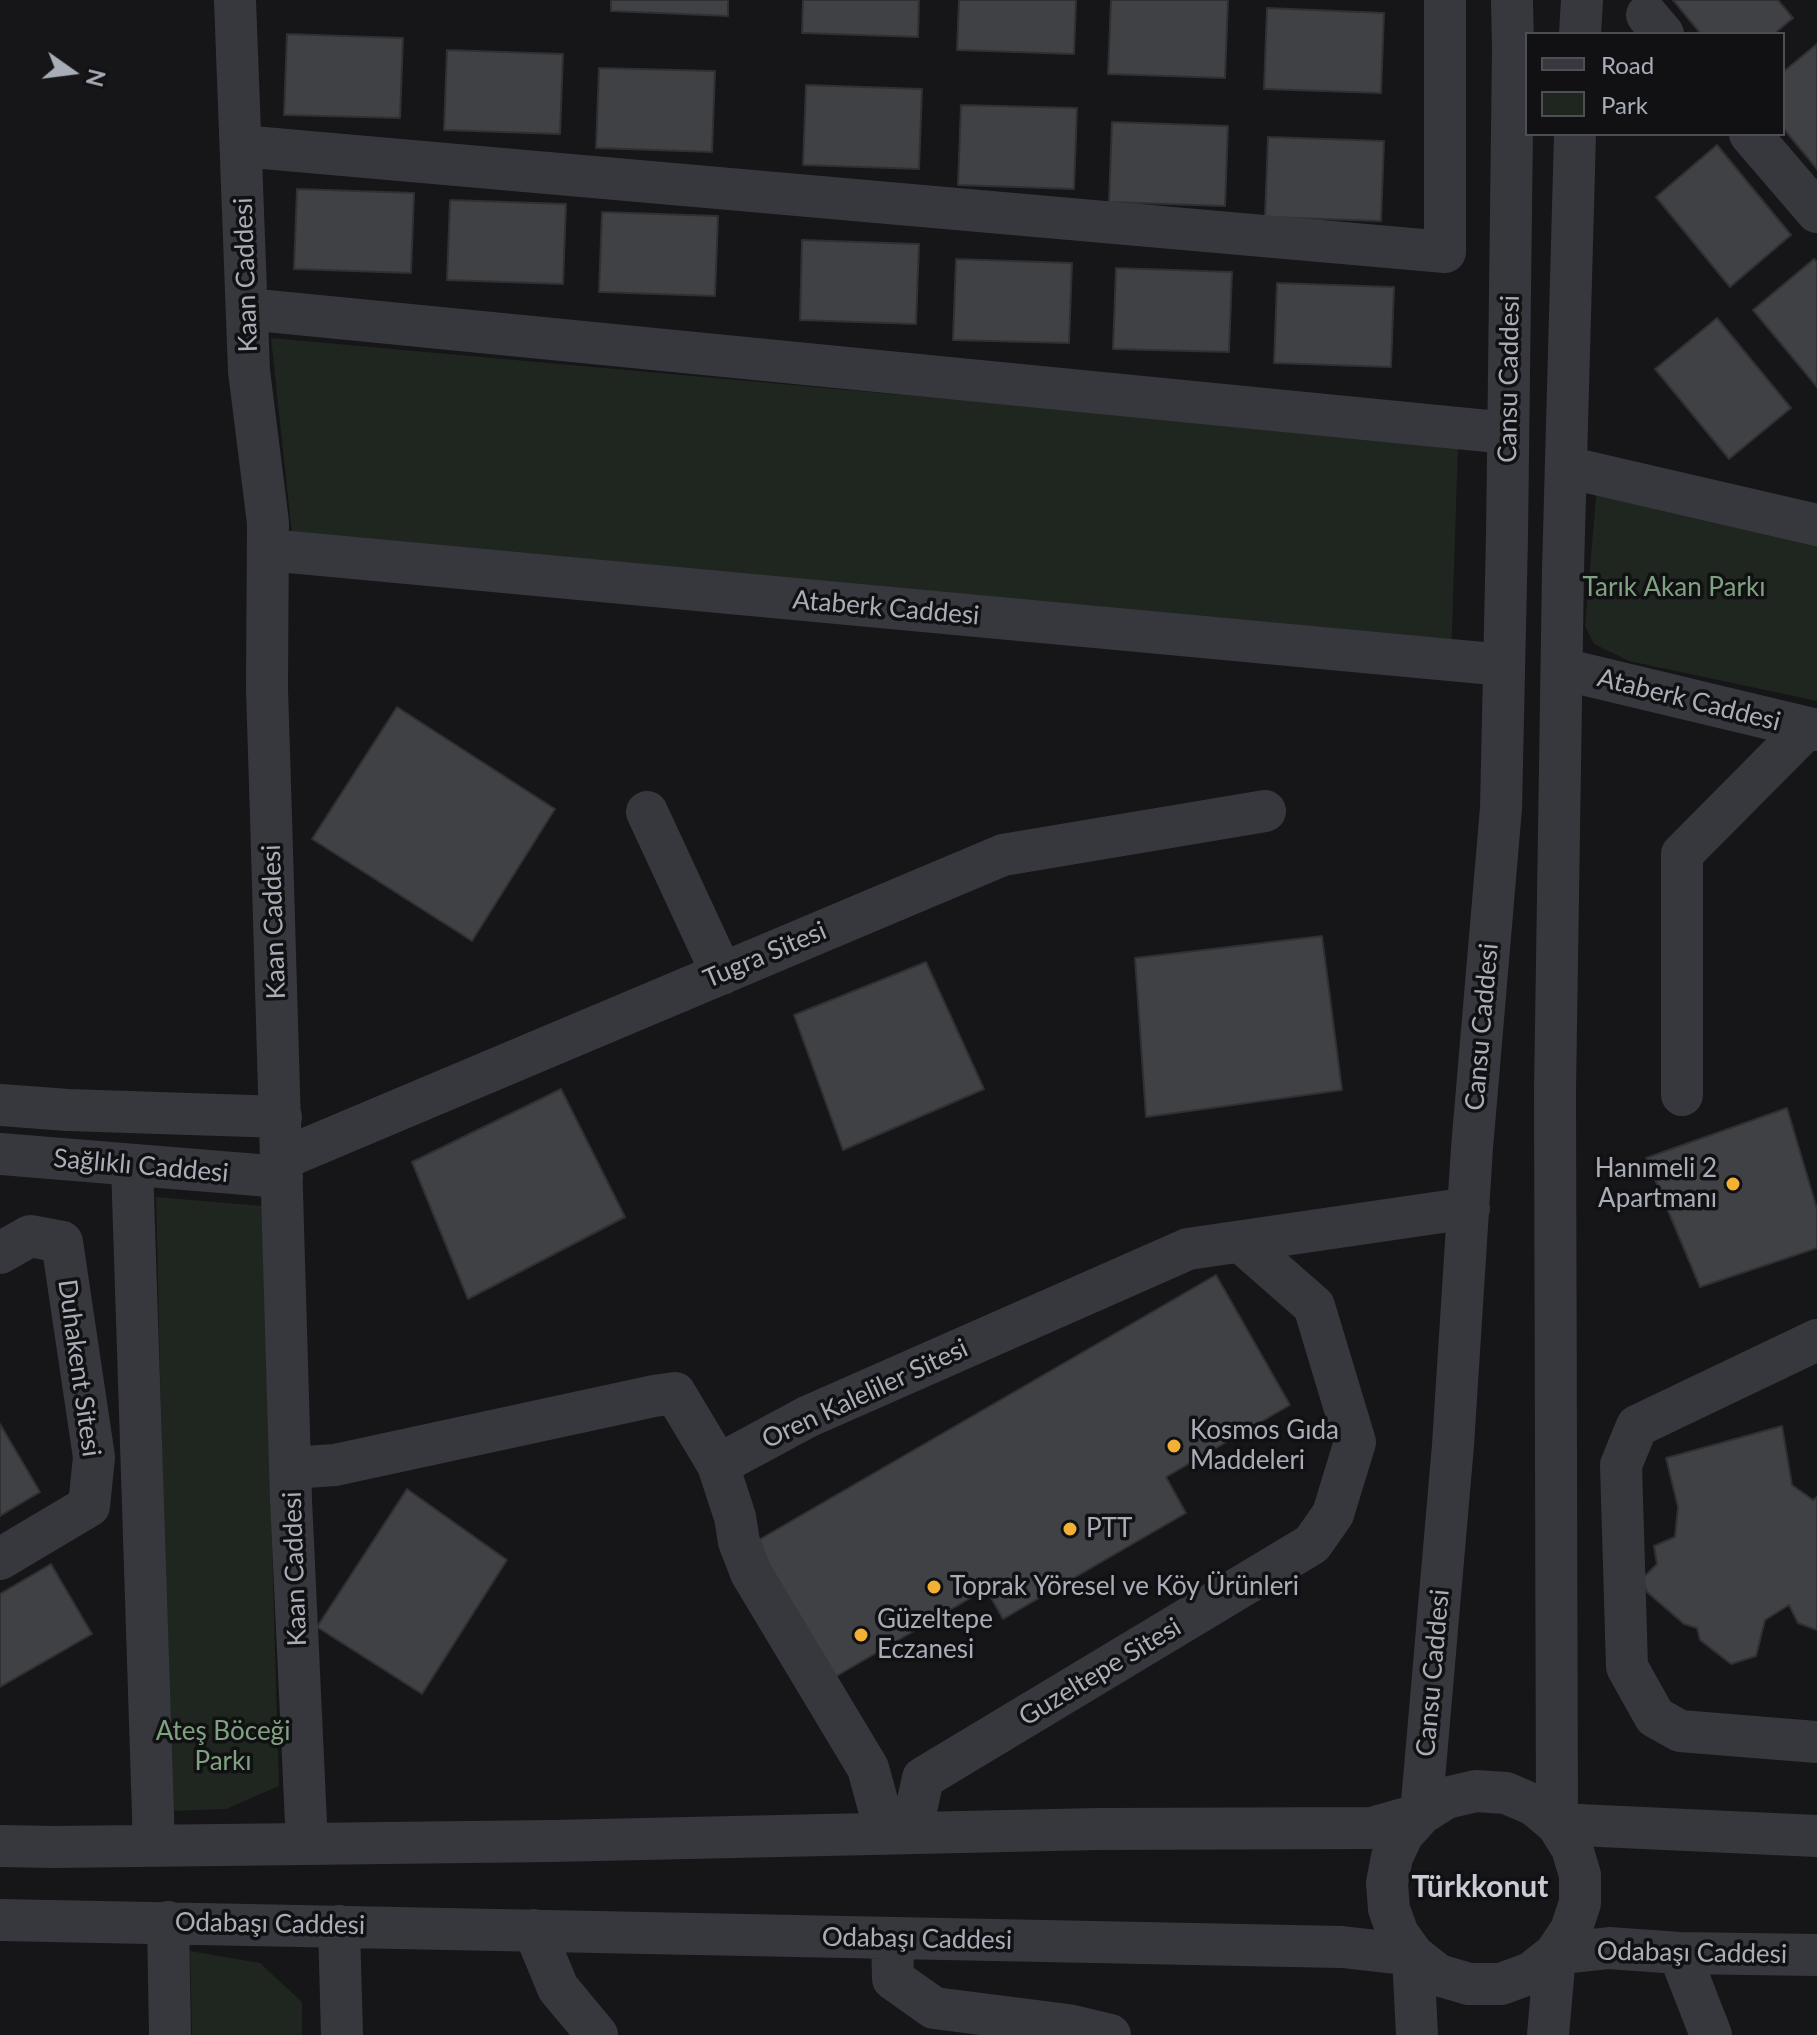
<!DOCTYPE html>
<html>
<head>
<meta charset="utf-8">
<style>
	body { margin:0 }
	#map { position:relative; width:1817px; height:2035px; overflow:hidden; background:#161618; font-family:Lato,sans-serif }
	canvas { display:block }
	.legend { position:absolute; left:1525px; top:32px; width:260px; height:104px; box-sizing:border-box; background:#111113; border:2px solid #4d4f55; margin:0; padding:10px 14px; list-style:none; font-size:24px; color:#a8adb8 }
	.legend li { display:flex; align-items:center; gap:16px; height:40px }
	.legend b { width:40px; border:2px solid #4d4f55 }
	.north { position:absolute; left:32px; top:32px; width:80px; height:80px; -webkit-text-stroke:6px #111113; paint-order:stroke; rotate:104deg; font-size:22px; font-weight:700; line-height:32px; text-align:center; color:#a8adb8 }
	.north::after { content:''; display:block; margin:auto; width:28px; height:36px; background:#a8adb8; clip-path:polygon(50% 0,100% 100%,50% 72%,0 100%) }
</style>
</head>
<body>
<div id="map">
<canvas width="1817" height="2035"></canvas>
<ul class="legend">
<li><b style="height:10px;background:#37383d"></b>Road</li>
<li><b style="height:22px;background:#1e261f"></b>Park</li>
</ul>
<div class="north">N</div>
</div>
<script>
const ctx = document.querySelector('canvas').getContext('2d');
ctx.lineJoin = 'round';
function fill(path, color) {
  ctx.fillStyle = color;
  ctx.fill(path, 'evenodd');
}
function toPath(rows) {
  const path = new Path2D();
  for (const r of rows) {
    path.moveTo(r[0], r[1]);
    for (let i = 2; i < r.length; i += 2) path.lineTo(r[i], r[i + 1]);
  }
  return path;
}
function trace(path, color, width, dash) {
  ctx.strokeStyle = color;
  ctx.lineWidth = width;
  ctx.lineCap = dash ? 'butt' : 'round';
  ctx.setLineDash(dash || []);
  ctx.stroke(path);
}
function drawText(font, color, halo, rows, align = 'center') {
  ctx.font = font + ' Lato,sans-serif';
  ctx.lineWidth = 7;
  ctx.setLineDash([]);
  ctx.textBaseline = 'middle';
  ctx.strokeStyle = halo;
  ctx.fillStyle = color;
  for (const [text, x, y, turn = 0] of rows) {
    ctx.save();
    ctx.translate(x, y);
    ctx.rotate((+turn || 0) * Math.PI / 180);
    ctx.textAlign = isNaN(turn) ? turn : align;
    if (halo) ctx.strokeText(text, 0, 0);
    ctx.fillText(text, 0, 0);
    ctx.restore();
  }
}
fill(toPath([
	[271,338,1458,445,1451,660,292,534],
	[1597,486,1817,541,1817,701,1629,661,1594,644,1585,626],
	[156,1197,262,1206,279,1786,226,1809,170,1811],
	[190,1951,260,1963,302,2002,302,2035,192,2035]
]), '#1e261f');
const building = toPath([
	[611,0,728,0,728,16,611,11,611,0],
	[803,0,919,0,918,37,802,33,803,0],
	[959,0,1076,0,1074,54,957,50,959,0],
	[1111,0,1228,0,1225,78,1108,74,1111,0],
	[1673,0,1778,0,1793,18,1774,34,1701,34,1673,0],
	[1267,8,1384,13,1381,93,1264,89,1267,8],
	[287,34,403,38,400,118,284,115,287,34],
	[1817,44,1817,169,1783,128,1783,72,1817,44],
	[447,50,563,54,560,134,444,130,447,50],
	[599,68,715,71,712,152,596,148,599,68],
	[806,85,922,89,919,169,803,165,806,85],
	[961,105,1077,108,1074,189,958,185,961,105],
	[1112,122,1228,126,1225,206,1109,202,1112,122],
	[1268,137,1384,141,1381,221,1265,217,1268,137],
	[1717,145,1791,235,1730,287,1656,197,1717,145],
	[297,189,414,193,411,273,294,269,297,189],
	[450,200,566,204,563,284,447,280,450,200],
	[602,212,718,216,715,296,599,292,602,212],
	[802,240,919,244,916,324,800,320,802,240],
	[956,259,1072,263,1069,343,953,340,956,259],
	[1814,259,1817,262,1817,387,1753,310,1814,259],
	[1116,268,1232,272,1229,352,1113,349,1116,268],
	[1277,283,1394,287,1391,367,1274,363,1277,283],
	[1717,318,1791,408,1729,459,1655,369,1717,318],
	[397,707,555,809,472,941,312,839,397,707],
	[1322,936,1342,1090,1146,1117,1135,958,1322,936],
	[926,962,984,1089,843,1150,794,1015,926,962],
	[561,1089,625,1217,468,1299,412,1162,561,1089],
	[1787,1108,1817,1209,1817,1248,1700,1287,1646,1158,1787,1108],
	[1216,1275,1290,1405,1166,1477,1186,1513,1003,1619,986,1589,828,1681,750,1545,1216,1275],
	[0,1424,40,1492,0,1516,0,1424],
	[1782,1426,1792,1485,1813,1500,1817,1497,1817,1630,1798,1623,1789,1605,1765,1620,1756,1656,1731,1664,1700,1640,1697,1628,1684,1624,1647,1592,1642,1579,1657,1564,1654,1546,1675,1537,1678,1507,1666,1458,1782,1426],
	[407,1489,507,1560,422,1694,317,1627,407,1489],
	[51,1564,92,1634,0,1687,0,1594,51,1564]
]);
fill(building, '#404145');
trace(building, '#303034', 2);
trace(toPath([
	[235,0,249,371,268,523,267,689,271,817,291,1500,307,1844],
	[1647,15,1663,34],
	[1580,34,1582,0],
	[1750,134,1817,212],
	[241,146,1445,252,1445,0],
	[247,309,1508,433],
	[1566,467,1817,525],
	[268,550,1504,665],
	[1562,669,1817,730],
	[647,812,722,974],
	[1682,1095,1682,854,1807,728],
	[0,1105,68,1110,281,1117],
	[0,1154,282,1177],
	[282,1159,1003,855,1265,811],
	[132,1165,154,1846],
	[0,1253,30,1236,62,1242,94,1457,89,1506,0,1559],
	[1817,1340,1637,1426,1621,1465,1627,1667,1655,1717,1680,1731,1817,1742],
	[718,1465,735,1517,739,1542,751,1573,868,1768,886,1834],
	[291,1468,335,1465,654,1396,675,1393,718,1465,807,1417,1188,1249,1469,1208],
	[911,1833,923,1778,1312,1544,1333,1514,1355,1442,1314,1306,1241,1242],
	[0,1846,54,1847,552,1841,1098,1829,1372,1828,1421,1814,1446,1798,1476,1791,1506,1793,1534,1805,1557,1824,1817,1836],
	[0,1920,1342,1947,1413,1955,1438,1975,1469,1984,1501,1984,1531,1973,1555,1954,1609,1948,1679,1953,1817,1955],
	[168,1922,170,2035],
	[339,1926,342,2035],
	[534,1930,558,1988,597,2035],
	[892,1939,893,1979,934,2008,1068,2025,1110,2035],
	[1679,1953,1711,2035],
	[1417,2035,1413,1955,1398,1934,1389,1909,1387,1883,1392,1857,1403,1834,1421,1814,1453,1445,1472,1148,1501,808,1507,536,1513,48,1512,0],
	[1548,2035,1555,1954,1571,1930,1580,1903,1580,1875,1572,1848,1557,1824,1555,1091,1563,570,1575,134]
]), '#37383d', 42);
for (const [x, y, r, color] of [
	[1733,1184,8,"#f2b134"],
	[1174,1446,8,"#f2b134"],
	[1070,1529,8,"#f2b134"],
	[934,1587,8,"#f2b134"],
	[861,1635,8,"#f2b134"]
]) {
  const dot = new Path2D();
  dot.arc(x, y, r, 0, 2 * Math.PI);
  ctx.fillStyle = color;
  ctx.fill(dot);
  trace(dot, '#111113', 3);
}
drawText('26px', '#a8adb8', '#111113', [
	["Kaan Caddesi",246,275,-92],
	["Cansu Caddesi",1509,379,-89],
	["Ataberk Caddesi",886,608,5],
	["Ataberk Caddesi",1689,700,14],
	["Kaan Caddesi",274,922,-92],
	["Tugra Sitesi",765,955,-23],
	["Cansu Caddesi",1482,1027,-85],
	["Sağlıklı Caddesi",141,1166,5],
	["Duhakent Sitesi",79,1368,82],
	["Oren Kaleliler Sitesi",865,1394,-25],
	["Kaan Caddesi",295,1569,-92],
	["Guzeltepe Sitesi",1100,1672,-31],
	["Cansu Caddesi",1433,1673,-85],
	["Odabaşı Caddesi",270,1924,1],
	["Odabaşı Caddesi",917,1939,1],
	["Odabaşı Caddesi",1692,1953,1]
]);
drawText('26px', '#7fa381', '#111113', [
	["Tarık Akan Parkı",1674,588],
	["Ateş Böceği",223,1732],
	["Parkı",223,1762]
]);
drawText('26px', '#a8adb8', '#111113', [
	["Hanımeli 2",1717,1169,"right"],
	["Apartmanı",1717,1199,"right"],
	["Kosmos Gıda",1190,1431],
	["Maddeleri",1190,1461],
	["PTT",1086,1529],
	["Toprak Yöresel ve Köy Ürünleri",950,1587],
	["Güzeltepe",877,1620],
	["Eczanesi",877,1650]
], 'left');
drawText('bold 30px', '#c9ccd4', '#111113', [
	["Türkkonut",1480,1887]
]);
</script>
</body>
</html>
